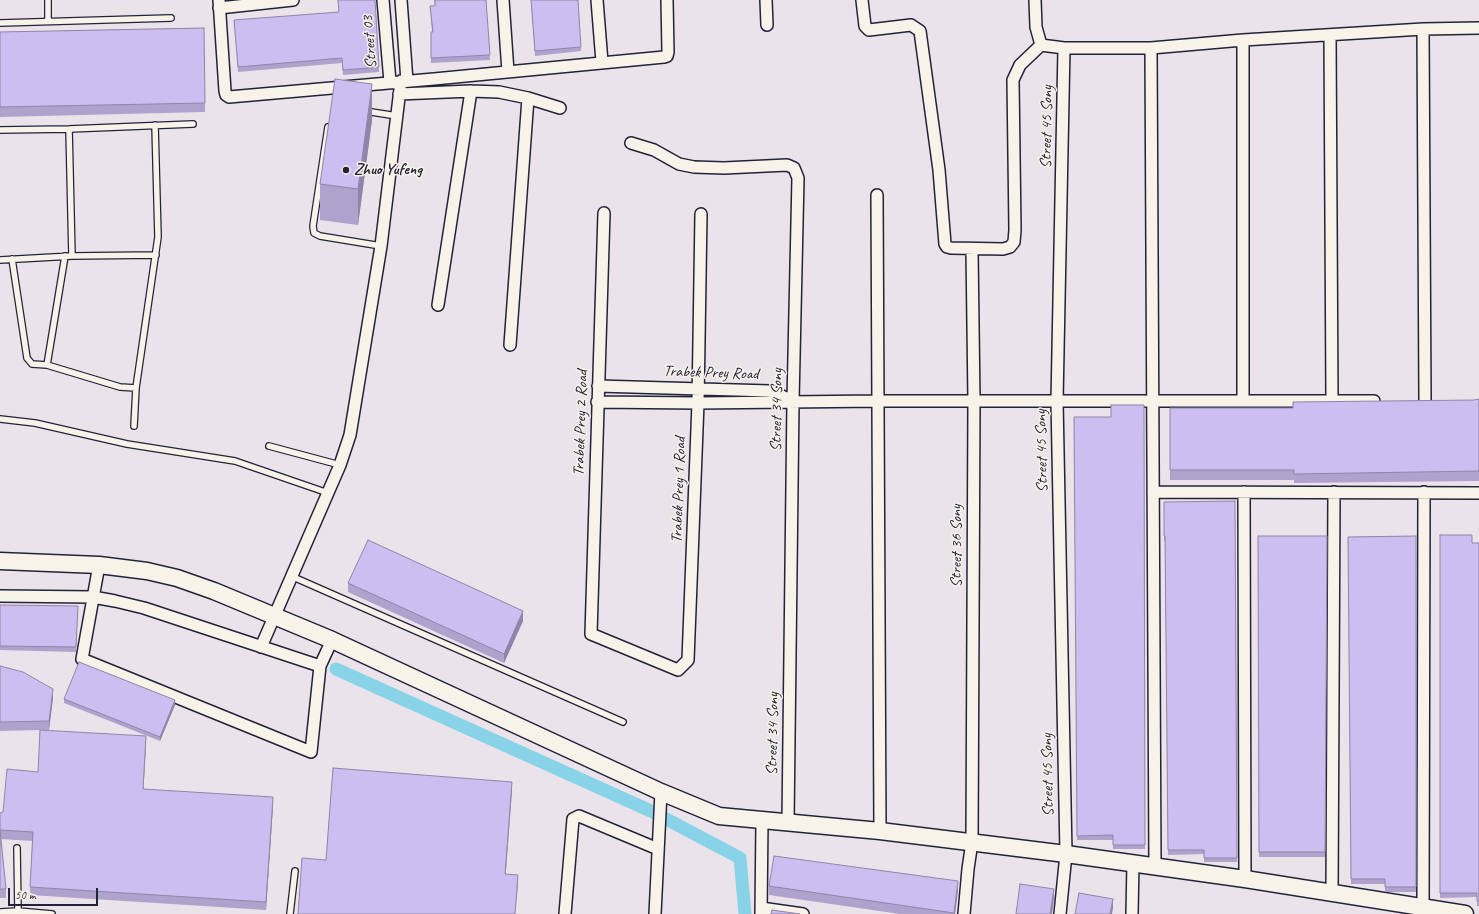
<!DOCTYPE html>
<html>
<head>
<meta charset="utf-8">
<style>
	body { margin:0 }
	#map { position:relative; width:1479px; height:914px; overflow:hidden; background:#eae3ea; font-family:Caveat,sans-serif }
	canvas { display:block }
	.scale { position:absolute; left:8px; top:888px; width:90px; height:18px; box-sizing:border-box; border:2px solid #22223b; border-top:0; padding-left:5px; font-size:12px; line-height:14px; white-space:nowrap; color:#22223b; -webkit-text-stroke:3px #f7f3e8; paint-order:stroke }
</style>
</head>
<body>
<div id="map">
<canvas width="1479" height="914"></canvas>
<div class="scale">50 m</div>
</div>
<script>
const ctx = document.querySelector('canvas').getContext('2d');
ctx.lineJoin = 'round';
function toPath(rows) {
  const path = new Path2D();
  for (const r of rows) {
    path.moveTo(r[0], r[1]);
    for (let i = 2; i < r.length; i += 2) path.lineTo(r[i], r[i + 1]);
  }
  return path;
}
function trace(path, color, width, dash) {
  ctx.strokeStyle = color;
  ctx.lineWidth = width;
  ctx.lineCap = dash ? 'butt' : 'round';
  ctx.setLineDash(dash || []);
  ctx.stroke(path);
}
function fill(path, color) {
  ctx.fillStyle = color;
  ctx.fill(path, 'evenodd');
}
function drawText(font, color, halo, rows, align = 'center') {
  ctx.font = font + ' Caveat,sans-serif';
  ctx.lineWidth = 3;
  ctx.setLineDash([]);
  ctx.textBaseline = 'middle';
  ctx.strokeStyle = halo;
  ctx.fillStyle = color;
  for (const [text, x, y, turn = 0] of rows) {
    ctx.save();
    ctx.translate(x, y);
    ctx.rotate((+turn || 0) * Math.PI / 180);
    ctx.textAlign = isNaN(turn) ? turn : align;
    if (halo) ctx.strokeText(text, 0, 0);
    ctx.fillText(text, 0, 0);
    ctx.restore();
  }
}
trace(toPath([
	[336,669,653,812,740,858,745,914]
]), '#89d3e9', 13);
const lane = toPath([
	[48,0,48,21],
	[0,23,171,18],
	[365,111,397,116],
	[328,127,313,226,314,233,320,236,381,246],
	[69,129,72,256],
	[0,130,69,129,193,124],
	[12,259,27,358,32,364,47,365,120,387,136,388],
	[0,260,72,256,156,255],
	[47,365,65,256],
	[0,419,35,423,127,444,235,461,328,493],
	[134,426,136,388,158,237,155,125],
	[269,446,340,465],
	[291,576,623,722],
	[17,848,18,911],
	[0,912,18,911,52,914],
	[290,914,295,871]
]);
const street = toPath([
	[219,0,225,91,226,95,229,97,434,79,664,57,667,56,668,52,667,0],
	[383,0,390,82],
	[401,0,407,81],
	[503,0,508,72],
	[597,0,602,62],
	[766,0,767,25],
	[862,0,865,26,869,30,911,25,920,31,939,170,945,244,947,247,951,248,1003,249,1010,247,1014,242,1015,230,1013,80,1020,65,1041,45],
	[1035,0,1036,27,1041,45],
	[219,8,293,0],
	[1423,29,1425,401],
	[1330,35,1332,401],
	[1243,40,1243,401],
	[1041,45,1064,48,1151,48,1243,40,1423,29,1479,28],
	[1151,48,1155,866],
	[399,94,471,91,499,92,528,98,560,108],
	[631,143,654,150,679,164,694,167,724,168,787,165,794,168,798,178,793,401,788,822],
	[877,195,880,831],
	[604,213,591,634,678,670,688,660,698,403,701,214],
	[438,305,471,91],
	[510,345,528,98],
	[598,386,770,391,789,399],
	[597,402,698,403,878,401,1374,401],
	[1153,492,1479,493],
	[1244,492,1245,879],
	[99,565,82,659,311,752,320,666,332,640],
	[0,596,93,597,115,601,144,608,320,666],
	[261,647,340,465,350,435,381,246,401,81],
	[1332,894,1334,492],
	[1423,907,1424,492],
	[761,908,803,914],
	[565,914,573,819,579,816,658,849],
	[655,914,661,792],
	[761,914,762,821],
	[964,914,968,869,972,842,974,401,972,250],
	[1060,914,1066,854,1057,401,1064,48],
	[1132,914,1133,863]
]);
const secondary = toPath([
	[0,561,99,565,147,571,177,578,214,591,332,640,661,792,719,816,880,831,1066,854,1245,879,1465,914]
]);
trace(lane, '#22223b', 8);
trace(street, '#22223b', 14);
trace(secondary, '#22223b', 19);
trace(lane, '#f7f3e8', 5.5);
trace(street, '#f7f3e8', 11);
trace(secondary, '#f7f3e8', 16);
fill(toPath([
	[338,0,379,67,379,72,343,75,342,63,238,72,234,20,339,12],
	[434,0,486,0,490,60,431,63,431,32,432,32,430,6,435,6],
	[531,0,578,0,581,51,535,56],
	[204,28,205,112,0,117,0,32],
	[372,120,358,225,320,220,320,184],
	[1479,399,1479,481,1294,483,1294,480,1170,480,1170,408,1293,408,1474,400],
	[1144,405,1145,849,1113,849,1113,840,1077,840,1074,417,1111,417],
	[1235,501,1237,862,1204,862,1204,854,1168,855,1165,541,1164,541,1164,502],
	[1440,535,1472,543,1479,543,1479,906,1477,906,1477,897,1440,898],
	[1258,536,1327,536,1325,857,1259,857],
	[1416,536,1416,892,1385,892,1385,884,1351,884,1348,537],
	[348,583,523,621,504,663,348,592],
	[0,605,78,606,76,652,0,650],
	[0,666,53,698,49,730,146,745,143,789,273,806,266,910,30,895,32,841,1,839,6,889,6,898,0,898,0,813,3,812,38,772,40,730,0,731],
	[64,699,175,705,160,741,64,703],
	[769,886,958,890,955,914,900,914,769,895]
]), '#afa3ce');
fill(toPath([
	[372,84,372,120,358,225,358,189],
	[523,611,523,621,504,663,504,654],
	[53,689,53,698,49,730,49,721],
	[175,700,175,705,160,741,160,737],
	[146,736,146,745,143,798,143,789],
	[512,782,512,791,505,884,505,874],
	[273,797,273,806,266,910,266,902],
	[518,875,518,885,515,914],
	[958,881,958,890,955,914,954,914],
	[1054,889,1054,898,1052,914,1050,914],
	[1113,899,1113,908,1112,914,1110,914]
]), '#8f85a8');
const building = toPath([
	[338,0,375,0,379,67,343,70,342,58,238,67,234,20,339,12,338,0],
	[435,0,486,0,490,55,431,58,431,32,433,32,430,6,435,6,435,0],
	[531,0,578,0,581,47,535,51,531,0],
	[204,28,205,103,0,107,0,32,204,28],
	[335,79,372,84,358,189,320,184,335,79],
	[1479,399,1479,471,1294,474,1294,470,1170,470,1170,408,1293,408,1293,402,1474,400,1479,399],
	[1111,405,1144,405,1145,845,1113,845,1113,835,1077,836,1074,417,1111,417,1111,405],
	[1235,501,1237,858,1204,858,1204,850,1168,850,1165,536,1164,536,1164,502,1235,501],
	[1440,535,1472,535,1472,543,1479,543,1479,901,1477,901,1477,893,1440,893,1440,535],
	[1258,536,1327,536,1325,852,1259,852,1258,536],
	[1416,536,1416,887,1385,887,1385,879,1351,879,1348,537,1416,536],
	[368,540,523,611,504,654,348,583,368,540],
	[0,605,78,606,76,647,0,646,0,605],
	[79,662,175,700,160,737,64,699,79,662],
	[0,666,23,672,53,689,49,721,0,722,0,666],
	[40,730,146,736,143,789,273,797,266,902,30,887,33,832,0,830,6,889,0,889,0,813,3,812,7,769,38,772,40,730],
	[333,768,512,782,505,874,518,875,515,914,298,914,302,858,326,860,333,768],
	[774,856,958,881,954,913,769,886,774,856],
	[1020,884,1054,889,1050,914,1016,914,1020,884],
	[1079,893,1113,899,1110,914,1075,914,1079,893],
	[772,910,800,914,771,914,772,910]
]);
fill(building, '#ccbef0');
trace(building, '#8f85a8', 1);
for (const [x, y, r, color] of [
	[346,170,4,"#22223b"]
]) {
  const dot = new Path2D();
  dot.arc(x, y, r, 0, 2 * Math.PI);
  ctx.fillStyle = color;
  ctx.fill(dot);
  trace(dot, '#f7f3e8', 1.5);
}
drawText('16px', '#22223b', '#f7f3e8', [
	["Street 03",370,42,-94],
	["Street 45 Sony",1047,127,-89],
	["Trabek Prey Road",711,373,2],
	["Street 34 Sony",777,410,-89],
	["Trabek Prey 2 Road",581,423,-88],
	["Street 45 Sony",1042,451,-91],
	["Trabek Prey 1 Road",679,490,-88],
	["Street 36 Sony",957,546,-90],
	["Street 34 Sony",773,734,-89],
	["Street 45 Sony",1048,775,-91]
]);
drawText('bold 16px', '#22223b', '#f7f3e8', [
	["Zhuo Yufeng",354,170]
], 'left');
</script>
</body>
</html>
